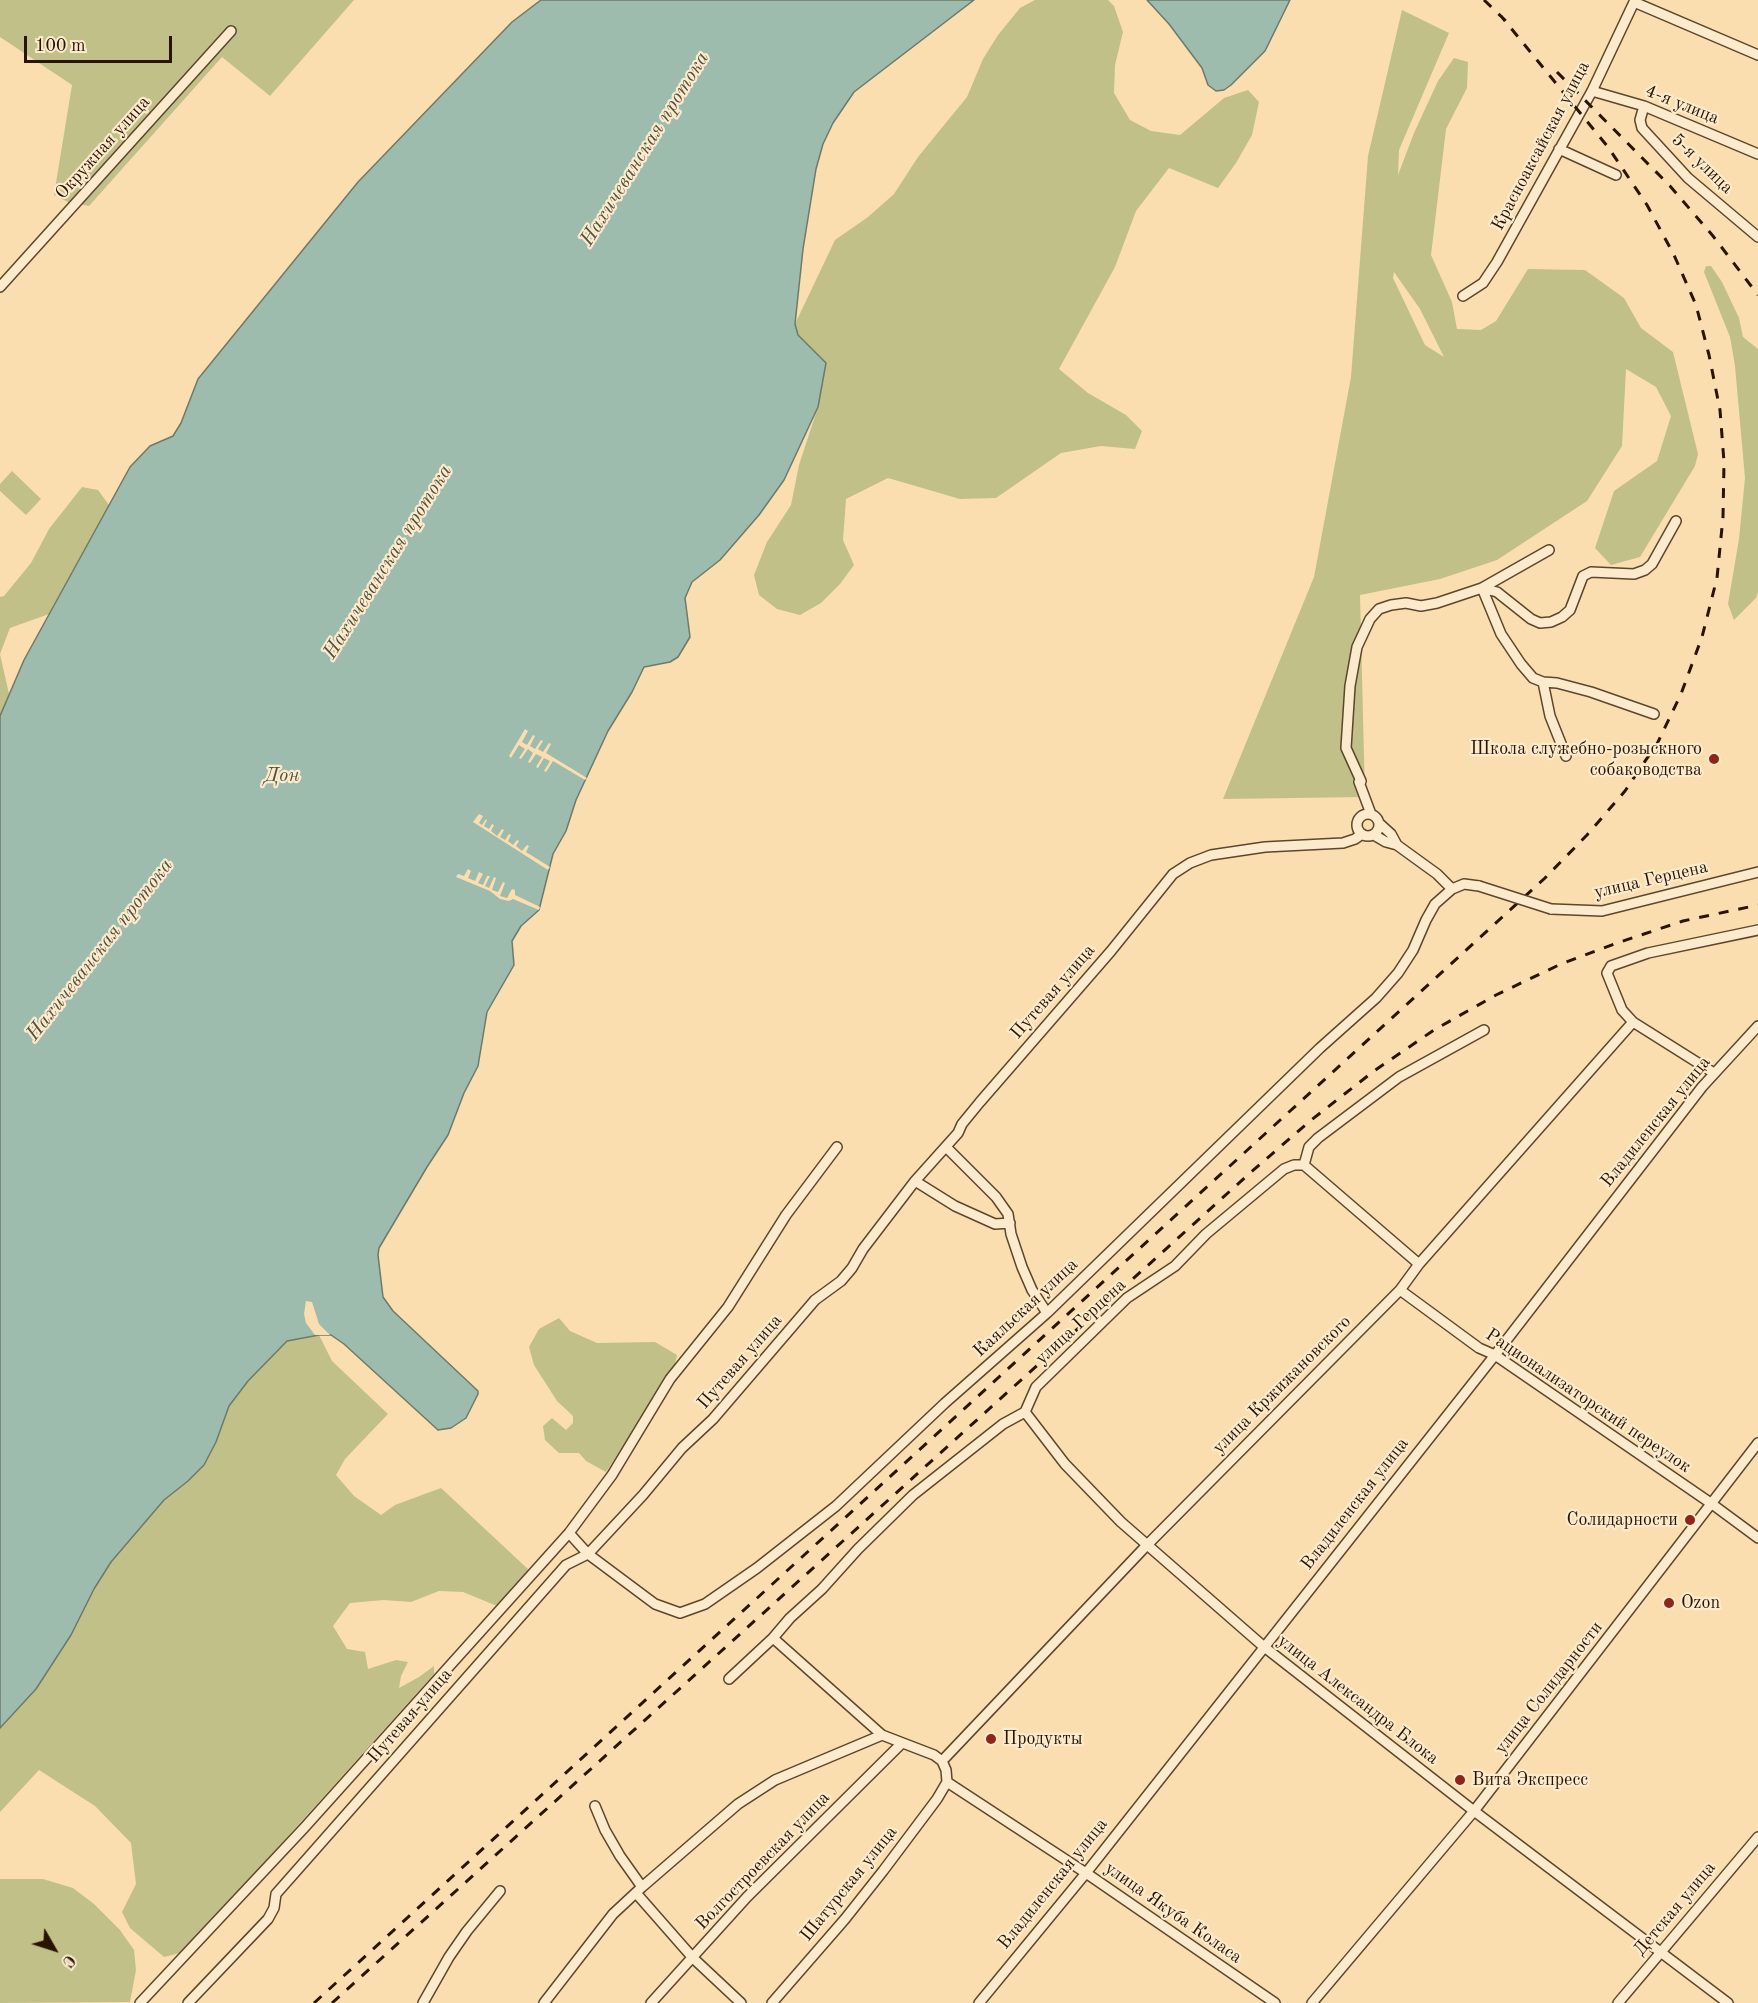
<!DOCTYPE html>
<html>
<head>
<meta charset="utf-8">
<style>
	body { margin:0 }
	#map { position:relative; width:1758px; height:2003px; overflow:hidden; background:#fadeb0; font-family:"Old Standard TT",serif }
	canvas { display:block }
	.north { position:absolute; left:24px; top:1919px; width:60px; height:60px; -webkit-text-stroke:4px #fceacc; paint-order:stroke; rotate:129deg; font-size:16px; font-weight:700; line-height:24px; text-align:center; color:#281400 }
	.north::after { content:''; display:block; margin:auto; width:21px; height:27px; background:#281400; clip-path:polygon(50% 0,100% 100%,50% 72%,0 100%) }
	.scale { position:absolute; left:24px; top:36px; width:148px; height:27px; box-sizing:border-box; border:3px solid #281400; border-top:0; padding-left:8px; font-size:18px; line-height:21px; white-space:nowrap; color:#281400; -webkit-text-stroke:4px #fceacc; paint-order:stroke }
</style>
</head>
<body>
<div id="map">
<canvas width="1758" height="2003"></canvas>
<div class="north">С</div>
<div class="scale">100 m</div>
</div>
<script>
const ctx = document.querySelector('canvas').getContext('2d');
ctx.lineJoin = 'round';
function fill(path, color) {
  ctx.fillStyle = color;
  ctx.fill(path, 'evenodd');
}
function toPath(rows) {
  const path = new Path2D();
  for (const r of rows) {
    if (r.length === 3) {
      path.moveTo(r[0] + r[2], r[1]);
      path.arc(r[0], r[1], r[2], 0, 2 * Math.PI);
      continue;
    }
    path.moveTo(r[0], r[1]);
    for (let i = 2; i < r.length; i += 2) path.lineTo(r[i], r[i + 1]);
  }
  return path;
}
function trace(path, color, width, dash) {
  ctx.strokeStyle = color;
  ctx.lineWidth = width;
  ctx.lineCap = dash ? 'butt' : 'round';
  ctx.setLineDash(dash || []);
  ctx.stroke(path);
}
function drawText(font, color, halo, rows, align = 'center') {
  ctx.font = font + ' "Old Standard TT",serif';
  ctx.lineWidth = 4.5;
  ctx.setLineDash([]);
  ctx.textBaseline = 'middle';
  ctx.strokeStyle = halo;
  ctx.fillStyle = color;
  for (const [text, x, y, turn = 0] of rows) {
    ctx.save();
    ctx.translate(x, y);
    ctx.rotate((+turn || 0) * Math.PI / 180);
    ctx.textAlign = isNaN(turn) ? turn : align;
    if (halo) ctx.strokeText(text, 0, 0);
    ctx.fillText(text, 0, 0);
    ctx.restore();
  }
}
fill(toPath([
	[0,0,354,0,270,96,222,57,89,206,68,202,54,195,72,85,0,37],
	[1035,0,1108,0,1114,6,1123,32,1115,65,1114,93,1130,120,1151,131,1180,135,1224,98,1248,90,1259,102,1252,135,1236,163,1218,188,1169,168,1136,211,1115,267,1059,369,1088,393,1126,415,1142,431,1135,449,1101,446,1061,453,996,498,960,499,888,478,846,499,843,540,854,565,840,584,821,603,800,615,777,609,759,595,754,575,767,542,791,505,799,465,818,407,826,363,798,335,795,324,835,240,868,217,894,194,918,157,967,97,983,59,998,35,1020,8],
	[1402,10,1449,33,1399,150,1398,175,1414,133,1438,81,1454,58,1468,62,1467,88,1446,129,1431,255,1452,302,1457,329,1481,330,1496,321,1528,269,1585,270,1624,298,1641,328,1673,352,1698,454,1695,466,1640,557,1611,565,1595,548,1614,491,1657,461,1671,416,1656,387,1626,369,1622,446,1587,501,1497,560,1440,579,1360,595,1365,797,1223,799,1314,577,1351,377,1368,156],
	[1394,272,1420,309,1444,357,1425,345,1393,278],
	[1706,266,1711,266,1722,282,1739,318,1743,337,1758,349,1758,592,1756,598,1734,620,1728,604,1739,539,1745,478,1735,366,1730,337,1704,272],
	[12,471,41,499,26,515,0,491,0,484],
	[82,487,98,490,109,505,49,614,10,628,0,654,9,694,0,716,0,597,4,596,31,563,49,529],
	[559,1318,570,1331,597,1343,655,1342,677,1355,674,1368,606,1472,586,1461,579,1453,559,1453,545,1440,543,1426,552,1418,566,1430,573,1423,573,1416,557,1401,534,1365,529,1347,539,1329],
	[319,1335,332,1361,388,1414,345,1459,336,1475,354,1496,381,1515,395,1505,441,1488,529,1570,497,1606,463,1592,439,1591,411,1602,384,1600,350,1603,333,1626,347,1649,365,1652,368,1669,396,1660,408,1662,401,1676,399,1688,419,1677,434,1666,434,1674,184,1952,164,1957,130,1928,122,1912,136,1884,131,1843,95,1806,39,1770,0,1812,0,1728,36,1689,71,1635,94,1589,111,1562,164,1500,188,1481,204,1465,216,1442,229,1406,248,1381,287,1341],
	[0,1879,43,1879,73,1888,94,1904,120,1930,134,1950,136,1970,130,2002,0,2003]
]), '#c1c089');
const water = toPath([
	[541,0,974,0,854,92,833,123,823,144,816,169,803,249,795,324,798,335,826,363,818,407,784,480,759,515,720,560,692,582,685,598,690,637,678,657,670,662,644,667,632,692,608,731,576,800,566,831,553,854,539,910,521,926,512,941,514,965,487,1012,478,1066,464,1093,448,1135,427,1167,379,1248,378,1255,383,1297,393,1311,478,1391,478,1394,466,1418,451,1428,438,1430,344,1344,331,1335,319,1335,287,1341,248,1381,229,1406,216,1442,204,1465,188,1481,164,1500,111,1562,94,1589,71,1635,36,1689,0,1728,0,716,24,660,130,467,150,446,173,436,181,423,198,379,358,182,512,22,541,0],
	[1147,0,1290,0,1265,51,1231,85,1224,90,1216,91,1208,85,1202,68,1169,24,1147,0]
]);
fill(water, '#9ebcad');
trace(water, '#6f7968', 1.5);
fill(toPath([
	[525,729,528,731,522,742,527,745,533,735,535,736,530,746,535,749,541,740,543,741,538,749,543,752,549,743,551,744,546,753,587,778,585,780,553,761,546,772,544,771,550,761,544,758,538,768,536,767,542,757,536,754,530,763,528,762,533,753,528,749,521,759,519,758,525,749,519,745,511,758,509,756],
	[479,814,483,816,479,823,482,825,486,819,487,820,484,826,489,829,492,824,494,825,491,831,497,836,502,829,504,830,500,837,505,840,509,834,511,835,508,841,513,845,517,840,519,841,516,846,522,851,527,845,529,846,526,852,550,867,548,870,473,822],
	[468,869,471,871,468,878,475,881,479,872,483,874,478,883,483,885,487,876,490,876,485,886,489,888,494,877,496,878,492,890,498,892,503,882,505,883,500,896,507,898,512,889,515,890,515,895,540,907,539,910,513,899,509,901,500,899,490,891,456,877,458,874,464,876],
	[306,1301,312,1302,319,1324,330,1335,315,1335,306,1323,304,1314]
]), '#fadeb0');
const street = toPath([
	[1634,2,1758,55],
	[1592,91,1644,106,1758,154],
	[1644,106,1640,120,1642,128,1688,178,1758,237],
	[1559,149,1616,175],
	[0,287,231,31],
	[1463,296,1483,283,1497,262,1592,91,1635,0],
	[1482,588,1497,592,1531,619,1540,623,1551,622,1562,617,1570,610,1583,576,1591,572,1634,574,1645,570,1652,564,1676,521],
	[1482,588,1501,634,1521,664,1533,678,1543,682,1557,683,1591,692,1654,714],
	[1543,682,1550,716,1566,756],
	[1368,825,11],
	[1371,814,1359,782,1361,781,1346,748,1350,686,1357,647,1370,619,1379,609,1391,605,1406,603,1421,606,1437,603,1482,588,1549,550],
	[1380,824,1391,834,1397,845,1437,874,1452,889,1464,884,1479,886],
	[1374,835,1386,842,1397,845],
	[1551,909,1602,911,1758,872],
	[1714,1073,1633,1022,1622,1010,1607,973,1611,966,1648,953,1758,930],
	[946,1147,996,1197,1008,1214,1011,1234,1022,1267,1032,1290,1047,1313],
	[1304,1165,1419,1264],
	[915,1181,955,1206,995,1224,1010,1223],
	[1400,1290,1479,1348,1495,1355,1712,1504,1758,1538],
	[1025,1412,1065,1464,1121,1522,1263,1646,1474,1811,1728,2003],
	[569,1533,588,1554,655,1604,680,1613,705,1604,757,1568,836,1506,945,1403,1047,1313,1320,1048,1376,998,1398,973,1413,950,1426,920,1435,904,1452,889],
	[773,1638,882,1735,934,1755,942,1761,946,1770,947,1782,1086,1873,1275,2003],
	[729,1679,773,1638,790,1618,822,1589,858,1549,913,1495,1003,1424,1025,1412,1036,1387,1127,1298,1175,1266,1206,1234,1284,1169,1294,1165,1304,1165,1309,1147,1318,1138,1399,1077,1484,1030],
	[942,1761,1147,1545,1400,1290,1419,1264,1633,1022],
	[595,1806,605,1830,620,1856,642,1887],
	[636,1893,693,1958,741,2003],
	[140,2003,304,1828,569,1533,612,1475,670,1379,728,1307,786,1215,837,1147],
	[188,2003,268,1919,274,1908,276,1894,566,1565,588,1554,643,1495,682,1448,713,1419,815,1300,841,1281,852,1268,863,1249,915,1181,958,1133,962,1124,980,1102,1111,951,1173,874,1190,863,1211,855,1265,847,1343,843,1355,839,1362,834],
	[423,2003,449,1957,467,1931,500,1891],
	[544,2003,613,1914,642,1887,738,1804,775,1780,882,1735],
	[651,2003,747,1897,902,1743],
	[772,2003,845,1919,883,1871,937,1799,947,1782],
	[979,2003,1086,1873,1495,1355,1702,1087,1758,1026],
	[1312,2003,1474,1811,1758,1443],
	[1618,2003,1758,1837]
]);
trace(street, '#5c462c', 12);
trace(street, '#fceacc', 9);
trace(toPath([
	[1484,0,1506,21],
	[1557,72,1670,186,1713,236,1758,295],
	[314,2003,1545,878,1587,835,1625,791,1658,742,1681,694,1702,637,1717,578,1723,517,1724,462,1720,410,1709,355,1696,305,1674,255,1647,205,1608,147,1501,16],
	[332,2003,1250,1173,1310,1121,1374,1071,1434,1030,1496,995,1561,964,1617,943,1683,921,1758,905]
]), '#281400', 3, [10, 10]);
const streetBridge = toPath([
	[1479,886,1551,909]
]);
trace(streetBridge, '#5c462c', 12, []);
trace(streetBridge, '#fceacc', 9);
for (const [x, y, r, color] of [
	[1714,759,6,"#8f2418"],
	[1690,1520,6,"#8f2418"],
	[1669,1603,6,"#8f2418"],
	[991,1739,6,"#8f2418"],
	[1460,1780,6,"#8f2418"]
]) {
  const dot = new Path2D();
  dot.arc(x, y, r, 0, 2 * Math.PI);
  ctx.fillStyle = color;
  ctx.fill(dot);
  trace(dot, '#fceacc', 2);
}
drawText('18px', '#281400', '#fceacc', [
	["4-я улица",1682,105,22],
	["Красноаксайская улица",1541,146,-62],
	["Окружная улица",103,148,-48],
	["5-я улица",1702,164,44],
	["улица Герцена",1651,880,-13],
	["Путевая улица",1053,992,-49],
	["Владиленская улица",1656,1122,-51],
	["Каяльская улица",1026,1308,-43],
	["улица Герцена",1081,1322,-43],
	["Путевая улица",740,1362,-49],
	["улица Кржижановского",1282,1385,-45],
	["Рационализаторский переулок",1588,1401,34],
	["Владиленская улица",1355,1504,-52],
	["улица Солидарности",1549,1688,-52],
	["улица Александра Блока",1358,1700,38],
	["Путевая улица",410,1716,-49],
	["Волгостроевская улица",763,1861,-46],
	["Шатурская улица",849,1884,-51],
	["Владиленская улица",1053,1884,-51],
	["Детская улица",1675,1909,-50],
	["улица Якуба Коласа",1173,1913,35]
]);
drawText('18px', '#281400', '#fceacc', [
	["Школа служебно-розыскного",1702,749,"right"],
	["собаководства",1702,770,"right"],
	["Солидарности",1678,1520,"right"],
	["Ozon",1681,1603],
	["Продукты",1003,1739],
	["Вита Экспресс",1472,1780]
], 'left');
drawText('italic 20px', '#514f3d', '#fceacc', [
	["Нахичеванская протока",645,149,-58],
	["Нахичеванская протока",388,562,-58],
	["Дон",282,776],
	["Нахичеванская протока",100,950,-52]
]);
</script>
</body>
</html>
